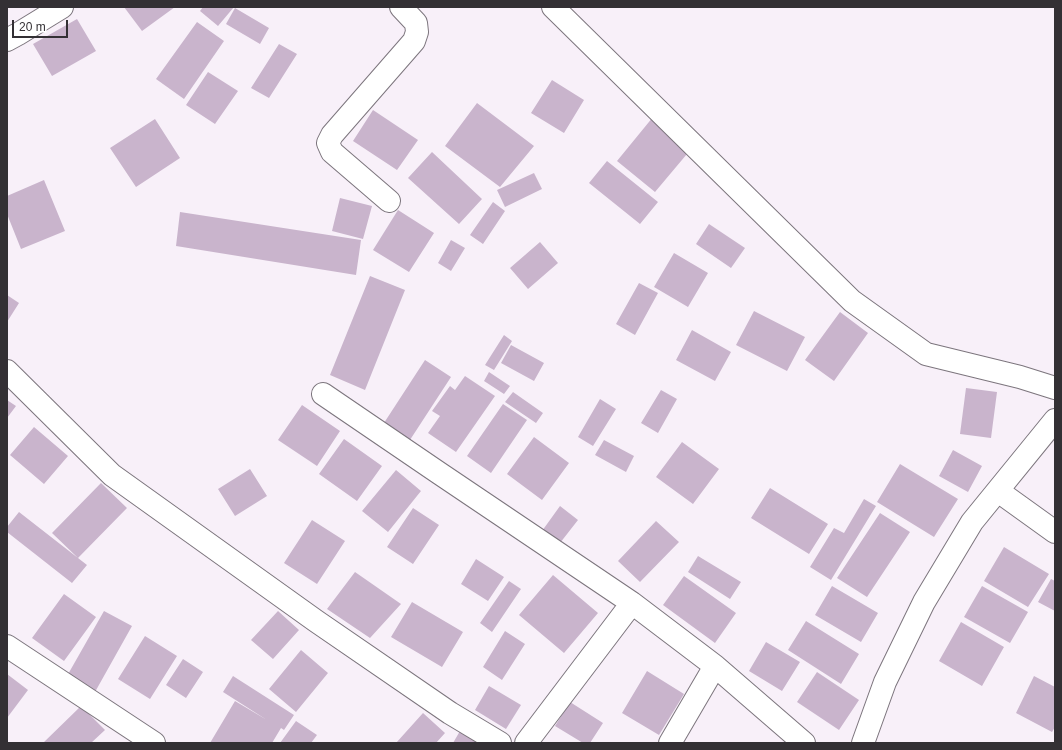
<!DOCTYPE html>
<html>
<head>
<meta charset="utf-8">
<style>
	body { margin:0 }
	#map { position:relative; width:1062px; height:750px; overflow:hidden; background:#f8f0f9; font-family:Helvetica,sans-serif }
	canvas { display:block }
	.frame { position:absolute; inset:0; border:8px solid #333034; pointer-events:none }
	.scale { position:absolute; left:12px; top:20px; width:56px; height:18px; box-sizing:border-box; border:2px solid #333034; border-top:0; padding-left:5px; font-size:12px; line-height:14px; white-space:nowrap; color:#333034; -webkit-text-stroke:3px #fff; paint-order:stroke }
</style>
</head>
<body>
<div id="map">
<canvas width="1062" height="750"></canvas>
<div class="frame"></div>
<div class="scale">20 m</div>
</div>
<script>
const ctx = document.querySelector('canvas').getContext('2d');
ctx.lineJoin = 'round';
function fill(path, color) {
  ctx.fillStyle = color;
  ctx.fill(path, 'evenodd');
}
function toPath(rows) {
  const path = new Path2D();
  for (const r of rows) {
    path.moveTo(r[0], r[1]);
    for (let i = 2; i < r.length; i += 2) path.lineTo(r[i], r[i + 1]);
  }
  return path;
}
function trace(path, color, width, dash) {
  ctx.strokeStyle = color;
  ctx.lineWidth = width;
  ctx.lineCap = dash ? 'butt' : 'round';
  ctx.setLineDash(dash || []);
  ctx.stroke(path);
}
fill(toPath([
	[124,7,175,7,142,31],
	[203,7,234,7,218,26,200,11],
	[235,8,269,28,260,44,226,24],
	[77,19,96,51,52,76,33,44],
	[197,22,224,41,184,99,156,79],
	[279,44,297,54,269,98,251,88],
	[208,72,238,91,215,124,186,105],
	[552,80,584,100,564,133,531,113],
	[477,103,534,146,500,187,445,146],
	[373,110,418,140,397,170,353,141],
	[653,117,692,148,655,192,617,161],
	[155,119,180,158,136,187,110,148],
	[432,152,482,199,459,224,408,178],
	[607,161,658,202,640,224,589,183],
	[534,173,542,189,505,207,497,190],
	[44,180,65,231,21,249,7,214,7,196],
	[340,198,372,206,363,239,332,231],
	[493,202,505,211,483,244,470,235],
	[398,210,434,233,409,272,373,250],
	[180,212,361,240,356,275,176,246],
	[709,224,745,248,731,268,696,244],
	[451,240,465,248,451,271,438,263],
	[540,242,558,263,528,289,510,268],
	[674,253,708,273,688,307,654,287],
	[370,276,405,290,365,390,330,375],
	[639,283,658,293,635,335,616,324],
	[7,295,19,303,7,322],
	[754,311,805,337,787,371,736,345],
	[840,312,868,333,834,381,805,360],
	[692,330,731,352,715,381,676,360],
	[504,335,512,341,494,370,485,365],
	[511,345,544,363,534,381,501,363],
	[425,360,451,377,408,443,382,426],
	[489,372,510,386,504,394,484,381],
	[465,376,495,396,456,452,428,433,440,416,432,411,450,386,455,390],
	[966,388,997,392,991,438,960,434],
	[661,390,677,399,658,433,641,423],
	[513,392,543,413,536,423,505,402],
	[600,399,616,409,593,446,578,437],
	[7,400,16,406,7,418],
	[503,404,527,420,491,473,467,456],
	[302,405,340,431,317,466,278,440],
	[34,427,68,456,44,484,10,455],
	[534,437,569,463,542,500,507,474],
	[344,439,382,466,357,501,319,474],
	[604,440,634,456,626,472,595,455],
	[682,442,719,469,693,504,656,477],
	[953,450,982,466,968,492,939,476],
	[900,464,958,499,934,537,877,502],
	[250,469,267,496,235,516,218,489],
	[396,470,421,491,388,532,362,511],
	[101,483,127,508,78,558,52,533],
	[770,488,828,524,809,554,751,518],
	[864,499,876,506,831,580,810,567,834,528,844,533],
	[560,506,578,520,560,543,542,531],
	[413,508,439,525,413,564,387,547],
	[19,512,87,565,72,583,7,532,7,527],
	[880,513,910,532,867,597,837,578],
	[312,520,345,541,317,584,284,563],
	[656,521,679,542,640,582,618,561],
	[1004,547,1049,574,1028,607,984,581],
	[698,556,741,582,730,599,688,572],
	[476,559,504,577,488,601,461,584],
	[355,572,401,604,370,638,327,609],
	[553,575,598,613,564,653,519,615],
	[684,576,736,613,715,643,663,605],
	[1051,579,1055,581,1055,611,1038,602],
	[509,581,521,589,492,632,480,623],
	[832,586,878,613,861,642,815,615],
	[982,586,1028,612,1010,643,964,617],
	[64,594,96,617,64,661,32,638],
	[412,602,463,632,442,667,391,637],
	[104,611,132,626,95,692,67,676],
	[278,611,299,630,273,659,251,640],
	[806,621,859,654,841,684,788,650],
	[961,622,1004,647,982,686,939,661],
	[505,631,525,644,502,680,483,667],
	[145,636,177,656,150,699,118,679],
	[766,642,800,662,782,691,749,671],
	[301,650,328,673,296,712,269,689],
	[183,659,203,672,186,698,166,685],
	[647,671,684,694,659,735,622,713],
	[817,672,859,700,839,730,797,702],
	[7,674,28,690,7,718],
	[233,676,294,715,284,730,281,728,272,743,210,743,235,701,267,720,223,692],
	[1034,676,1055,687,1055,727,1052,732,1016,713],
	[489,686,521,705,506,729,475,710],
	[570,702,603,723,590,743,583,743,555,726],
	[81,706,105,730,91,743,43,743],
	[423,713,445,733,436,743,396,743],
	[296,721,317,735,311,743,280,743],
	[460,731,480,743,453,743]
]), '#c9b4cc');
const minor = toPath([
	[553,7,852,301,926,354,1020,377,1055,388],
	[7,40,18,34,62,7],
	[389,201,332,152,328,143,332,135,414,41,417,32,416,23,401,7],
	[7,371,112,475,316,621,450,713,500,743],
	[323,394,439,473,632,603,715,666,804,743],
	[998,491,1055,532],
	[7,646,154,743],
	[526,743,632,603],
	[670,743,715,666],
	[863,743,885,682,924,602,972,522,1055,420]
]);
trace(minor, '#7c757d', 24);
trace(minor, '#fff', 22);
</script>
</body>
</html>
